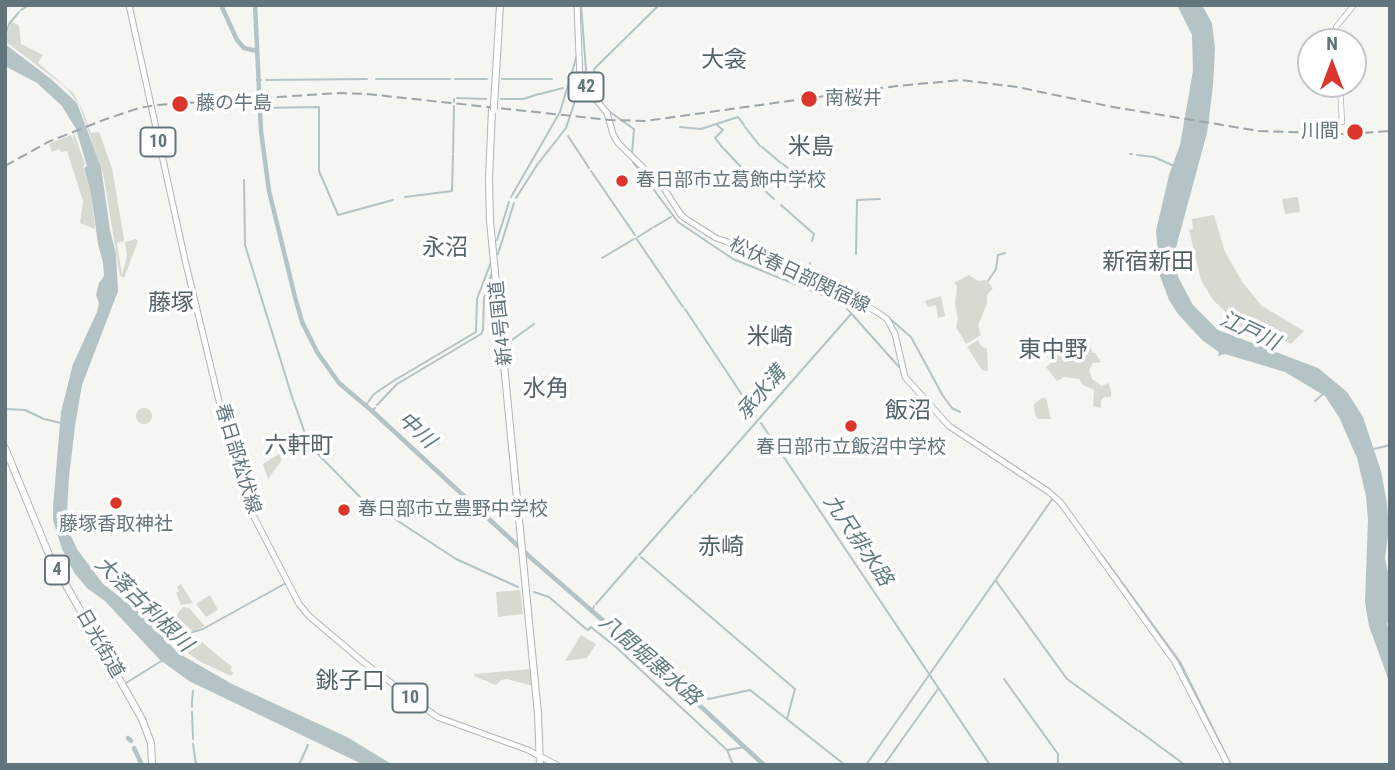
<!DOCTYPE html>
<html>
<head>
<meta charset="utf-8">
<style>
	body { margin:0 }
	#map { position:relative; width:1395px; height:770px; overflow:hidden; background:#f5f5f2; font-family:"Roboto Condensed",sans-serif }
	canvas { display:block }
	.frame { position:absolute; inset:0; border:7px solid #62757c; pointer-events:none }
	.north { position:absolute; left:1297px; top:28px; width:70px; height:70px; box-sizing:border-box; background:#fff; border:2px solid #c0c8cb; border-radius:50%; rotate:0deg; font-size:19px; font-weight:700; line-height:28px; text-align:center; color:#62757c }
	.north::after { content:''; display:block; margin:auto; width:24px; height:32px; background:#dc362c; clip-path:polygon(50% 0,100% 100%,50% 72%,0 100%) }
</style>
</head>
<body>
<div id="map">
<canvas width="1395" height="770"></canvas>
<div class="frame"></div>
<div class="north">N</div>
</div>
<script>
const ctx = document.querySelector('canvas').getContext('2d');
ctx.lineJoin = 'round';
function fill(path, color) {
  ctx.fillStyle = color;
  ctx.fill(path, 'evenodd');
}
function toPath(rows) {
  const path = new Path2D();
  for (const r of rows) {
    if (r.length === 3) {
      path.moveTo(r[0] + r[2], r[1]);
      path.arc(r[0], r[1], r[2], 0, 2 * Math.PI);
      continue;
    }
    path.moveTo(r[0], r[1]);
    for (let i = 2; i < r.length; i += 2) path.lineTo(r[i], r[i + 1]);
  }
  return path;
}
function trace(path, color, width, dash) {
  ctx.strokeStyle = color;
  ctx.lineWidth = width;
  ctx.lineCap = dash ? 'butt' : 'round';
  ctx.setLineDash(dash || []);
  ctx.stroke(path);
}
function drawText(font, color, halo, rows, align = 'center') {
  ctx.font = font + ' "Roboto Condensed","Noto Sans JP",sans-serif';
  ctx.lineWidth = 7;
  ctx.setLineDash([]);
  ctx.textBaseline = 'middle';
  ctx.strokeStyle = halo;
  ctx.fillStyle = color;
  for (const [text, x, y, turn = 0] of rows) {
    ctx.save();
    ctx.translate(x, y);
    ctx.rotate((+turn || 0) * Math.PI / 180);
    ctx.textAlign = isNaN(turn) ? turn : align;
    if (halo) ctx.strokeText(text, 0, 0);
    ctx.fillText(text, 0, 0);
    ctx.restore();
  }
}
fill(toPath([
	[11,22,19,25,21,44,43,55,38,63,74,94,83,111,91,133,99,132,112,168,124,239,124,241,117,243,122,275,127,256,125,242,136,239,138,241,124,278,120,276,103,173,79,104,65,87,5,41],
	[74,133,85,164,83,167,91,193,95,229,80,223,83,201,67,151,61,152,59,149,52,152,49,144,71,135,77,150,73,137],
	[1298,197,1300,212,1285,214,1282,199],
	[1214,215,1225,252,1243,283,1262,306,1304,331,1291,344,1270,332,1264,332,1258,337,1241,327,1213,300,1201,280,1189,230,1193,229,1192,219],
	[969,275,978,281,986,280,993,288,987,295,987,303,978,326,981,335,966,344,956,327,958,319,955,304,957,286,954,283],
	[941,296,945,316,938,318,936,305,928,307,925,301],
	[978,340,981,346,987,349,988,371,982,370,967,347],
	[1090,344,1092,353,1095,353,1101,362,1093,363,1089,370,1092,379,1102,386,1109,383,1111,392,1111,397,1104,397,1101,400,1101,408,1093,406,1094,390,1083,385,1079,379,1064,377,1057,381,1046,367,1052,362,1047,357,1052,353,1072,357,1075,354,1076,346],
	[1042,398,1046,398,1051,419,1038,419,1035,415,1034,404],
	[144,416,8],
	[279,454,282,460,268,479,263,464],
	[181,584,192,602,193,603,181,605,176,593,179,591,177,587],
	[520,590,523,614,498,617,496,592],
	[128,595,147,612,149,611,166,624,164,629,171,634,165,637,125,598],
	[210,595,218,610,206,617,196,604],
	[183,607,189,608,205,626,193,631,175,617],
	[192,634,232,667,230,670,234,673,231,676,201,662,166,638],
	[581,635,596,644,587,658,565,661],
	[530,669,533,686,507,679,501,680,496,685,474,676,474,674]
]), '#d6dad1');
fill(toPath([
	[1177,5,1202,5,1212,23,1215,48,1213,86,1207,133,1175,251,1178,277,1193,305,1218,330,1318,368,1347,392,1363,417,1381,471,1387,504,1389,528,1385,558,1390,583,1390,618,1387,624,1390,633,1390,684,1369,626,1365,602,1368,520,1366,496,1357,458,1339,417,1325,396,1285,372,1225,354,1218,356,1219,352,1202,340,1178,314,1169,300,1160,276,1156,231,1169,175,1180,145,1193,71,1192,35],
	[5,44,51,79,77,103,101,167,110,230,116,254,118,291,82,385,75,426,69,477,67,514,71,536,77,549,103,584,138,611,178,653,232,684,347,737,393,765,364,765,189,681,160,660,105,601,88,589,75,574,62,549,53,520,53,507,61,412,73,364,97,312,99,303,96,295,99,283,104,276,103,263,98,244,91,193,84,168,87,166,76,129,62,106,37,83,5,66]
]), '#b4c3c5');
trace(toPath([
	[581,5,586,70,583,78],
	[21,10,29,5],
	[5,36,9,24,19,12],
	[376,79,450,79],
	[455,79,487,79],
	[502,79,552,79],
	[257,80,261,80],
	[266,80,367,79],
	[540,94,563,88],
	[597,97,594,69,659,5],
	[457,98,486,99],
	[501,99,523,99,539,94],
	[454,102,454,99],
	[259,108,319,107,319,171,338,215,393,200],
	[607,110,634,129,632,153],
	[717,125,723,130,715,138,723,148],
	[680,127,701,129,738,117,744,125],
	[745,127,760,146],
	[568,136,589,168],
	[762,147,781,163],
	[724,149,741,167],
	[453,153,454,106],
	[1130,154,1132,154],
	[1137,155,1154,157,1172,165],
	[633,162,678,222,733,259,842,303,899,367],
	[783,164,801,180],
	[742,169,759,186],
	[591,171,635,235],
	[244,180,245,245,293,400],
	[761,187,774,199],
	[405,197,452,191,453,155],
	[511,197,560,112,577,55],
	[516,198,537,165,566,128,580,86],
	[781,205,814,234,812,241],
	[654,227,671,217],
	[638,237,652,228],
	[636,238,683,307],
	[497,240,509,202],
	[498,254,514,203],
	[856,254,857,200,880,199],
	[602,258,634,239],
	[808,271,810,263],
	[988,281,996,269,998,255,1005,253],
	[685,309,756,416],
	[888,317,911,337,943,396,952,408,960,412],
	[512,340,534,324],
	[1315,401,1323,394],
	[294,402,308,442],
	[366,405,374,394,395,380,476,332,477,299,491,262],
	[377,405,397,384,481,334,483,330,484,298,492,272],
	[5,409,25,410,44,419,61,423],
	[372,411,375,408],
	[761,423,990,765],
	[309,445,367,504,378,508,456,559,518,587],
	[1374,449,1390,445],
	[1050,490,1061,500],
	[694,493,851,314],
	[639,555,692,495],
	[1102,555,1180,662,1231,765],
	[641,557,795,689,787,719],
	[996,581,1067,679,1137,730],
	[534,592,549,597,585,628,588,630,591,627,617,648,727,750,733,765],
	[596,604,637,557],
	[592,612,594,606],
	[163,639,167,636,186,634,203,629,286,583],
	[1004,679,1058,754,1058,765],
	[126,683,163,660],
	[694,691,709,699,750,690,845,765],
	[192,701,193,691],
	[192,702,192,707],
	[192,712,193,739],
	[1139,731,1185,765],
	[193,744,196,764],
	[728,750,744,747],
	[299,765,308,745],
	[866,765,1053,498],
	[884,765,938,689]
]), '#b4c3c5', 2);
trace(toPath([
	[221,5,237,40,244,48,257,51],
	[255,5,261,131,269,191,295,297,302,322,317,352,339,383,372,411,530,557,684,691,764,765],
	[128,738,131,741],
	[134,748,142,765]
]), '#b4c3c5', 4.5);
const secondary = toPath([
	[1336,42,1336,27,1354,5],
	[1340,84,1342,122]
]);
const primary = toPath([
	[129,5,185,260,228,438,254,517,299,604,309,616,362,661,437,717,528,750,557,765],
	[577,5,580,80,607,113,613,134,618,143,663,187,681,215,686,219,716,238,748,249,775,265,835,289,877,312,887,319,895,334,905,377,949,426,1049,492,1061,503,1175,662,1228,765]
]);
const trunk = toPath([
	[494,106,500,5],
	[492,109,489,179,490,221,538,714,540,765],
	[5,448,50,557,142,719,151,743,152,765]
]);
trace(secondary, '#afb6b9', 6);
trace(primary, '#b0b6b9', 7);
trace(trunk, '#b0b5b7', 8);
trace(secondary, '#fff', 4.5);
trace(primary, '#fff', 5);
trace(trunk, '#fff', 6);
trace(toPath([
	[5,166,48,142,106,119,139,108,156,105,339,93,367,94,610,120,645,121,897,86,961,80,1017,87,1113,107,1259,131,1346,134,1390,131]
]), '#9ca5a9', 2, [10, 5]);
const trunkBridge = toPath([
	[494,110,494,106]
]);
trace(trunkBridge, '#b0b5b7', 8, []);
trace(trunkBridge, '#fff', 6);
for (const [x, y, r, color] of [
	[809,99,9,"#dc362c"],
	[180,104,9,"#dc362c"],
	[1355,132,9,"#dc362c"],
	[622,181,7,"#dc362c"],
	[851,426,7,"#dc362c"],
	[116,503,7,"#dc362c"],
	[344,510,7,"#dc362c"]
]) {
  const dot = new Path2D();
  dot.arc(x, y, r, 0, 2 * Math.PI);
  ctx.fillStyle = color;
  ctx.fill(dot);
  trace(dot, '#fff', 2.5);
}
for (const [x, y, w] of [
	[586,87,35],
	[158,142,35],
	[57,570,24],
	[410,698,35]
]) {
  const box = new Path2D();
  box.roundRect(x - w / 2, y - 14.5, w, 29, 5);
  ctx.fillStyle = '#fff';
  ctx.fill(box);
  trace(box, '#62757c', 2);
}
drawText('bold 18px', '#62757c', null, [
	["42",586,87],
	["10",158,142],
	["4",57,570],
	["10",410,698]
]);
drawText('19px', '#62757c', '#fff', [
	["南桜井",825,99],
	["藤の牛島",196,104],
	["川間",1339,132,"right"],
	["春日部市立葛飾中学校",636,181],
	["春日部市立飯沼中学校",851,448,"center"],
	["春日部市立豊野中学校",358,510],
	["藤塚香取神社",116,525,"center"]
], 'left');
drawText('19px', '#62757c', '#fff', [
	["松伏春日部関宿線",799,276,25],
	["新4号国道",502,323,-96],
	["春日部松伏線",237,459,73],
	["日光街道",99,644,60]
]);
drawText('italic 21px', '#617b7f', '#fff', [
	["江戸川",1249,332,25],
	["承水溝",762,394,-49],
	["中川",416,431,42],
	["九尺排水路",857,541,56],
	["大落古利根川",143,605,44],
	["八間堀悪水路",649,661,41]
]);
drawText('23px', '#536267', '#fff', [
	["大衾",724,61],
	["米島",811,148],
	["永沼",445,249],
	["新宿新田",1148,263],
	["藤塚",171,304],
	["米崎",770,338],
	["東中野",1053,351],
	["水角",546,390],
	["飯沼",908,412],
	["六軒町",299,447],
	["赤崎",721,548],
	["銚子口",350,682]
]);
</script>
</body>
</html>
